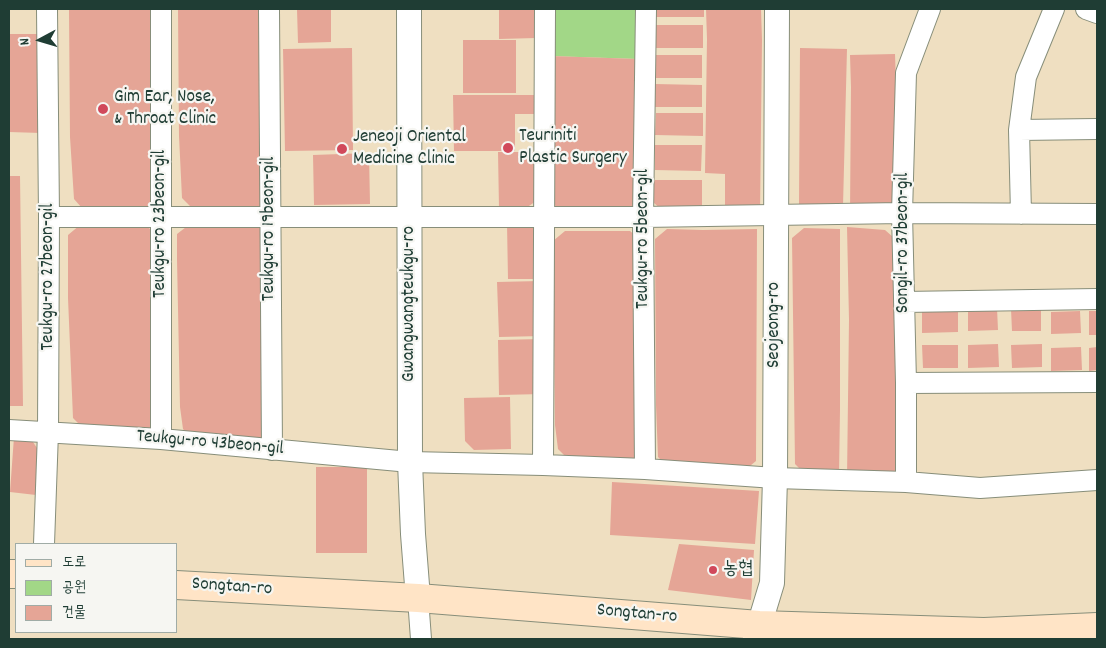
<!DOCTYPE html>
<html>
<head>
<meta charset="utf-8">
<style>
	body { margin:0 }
	#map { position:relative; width:1106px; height:648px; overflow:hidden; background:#efdfc1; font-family:Dekko,"Poor Story",sans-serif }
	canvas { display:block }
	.frame { position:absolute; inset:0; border:10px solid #1f3d34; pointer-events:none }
	.legend { position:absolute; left:15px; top:543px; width:162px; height:90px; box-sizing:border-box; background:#f6f6f2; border:1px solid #a0aca6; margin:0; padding:6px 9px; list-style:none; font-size:15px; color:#1f3d34 }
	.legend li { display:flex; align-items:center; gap:10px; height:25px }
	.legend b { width:25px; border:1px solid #a0aca6 }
	.north { position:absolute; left:15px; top:15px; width:50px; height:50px; -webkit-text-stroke:4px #f6f6f2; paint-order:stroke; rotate:264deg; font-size:14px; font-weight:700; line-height:20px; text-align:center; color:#1f3d34 }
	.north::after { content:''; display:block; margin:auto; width:18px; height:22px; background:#1f3d34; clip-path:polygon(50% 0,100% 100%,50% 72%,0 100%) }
</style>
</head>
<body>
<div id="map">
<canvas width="1106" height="648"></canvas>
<div class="frame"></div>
<ul class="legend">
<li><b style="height:6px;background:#ffe4c6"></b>도로</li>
<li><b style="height:14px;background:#a2d787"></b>공원</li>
<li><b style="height:14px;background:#e5a596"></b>건물</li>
</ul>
<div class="north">N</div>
</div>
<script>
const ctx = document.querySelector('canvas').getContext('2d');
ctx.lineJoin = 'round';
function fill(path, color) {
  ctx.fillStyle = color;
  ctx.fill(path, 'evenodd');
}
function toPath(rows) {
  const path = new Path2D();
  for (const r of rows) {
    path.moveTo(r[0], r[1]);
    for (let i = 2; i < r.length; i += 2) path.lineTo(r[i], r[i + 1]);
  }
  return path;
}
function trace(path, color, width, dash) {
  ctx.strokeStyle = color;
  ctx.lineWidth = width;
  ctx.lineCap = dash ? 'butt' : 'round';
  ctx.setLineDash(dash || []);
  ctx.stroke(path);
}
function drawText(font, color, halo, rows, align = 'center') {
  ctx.font = font + ' Dekko,"Poor Story",sans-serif';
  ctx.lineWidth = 4.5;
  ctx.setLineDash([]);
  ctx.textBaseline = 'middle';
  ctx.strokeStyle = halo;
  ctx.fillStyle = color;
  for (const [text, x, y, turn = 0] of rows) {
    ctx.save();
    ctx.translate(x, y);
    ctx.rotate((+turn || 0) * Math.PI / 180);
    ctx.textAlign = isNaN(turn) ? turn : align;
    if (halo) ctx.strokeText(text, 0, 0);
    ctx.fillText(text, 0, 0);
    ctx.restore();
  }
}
fill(toPath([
	[551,9,641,9,638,59,550,56]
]), '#a2d787');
fill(toPath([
	[69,9,158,9,160,201,149,209,82,208,74,199,70,137],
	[178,9,266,9,268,201,257,209,191,207,182,198,179,136],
	[297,9,331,9,331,42,298,43],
	[499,9,536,9,536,38,499,39],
	[657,9,704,9,704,17,656,17],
	[706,9,761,9,762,40,760,214,725,214,725,174,705,173,707,39],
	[656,25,703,25,703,48,656,48],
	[9,34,42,34,41,133,9,132],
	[463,40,516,40,516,93,463,93],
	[352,48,353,150,285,151,283,49],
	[800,48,847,49,843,206,799,206],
	[895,54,897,115,896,203,850,214,851,87,850,55],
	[655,55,702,55,702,78,655,78],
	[550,56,638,59,638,204,627,213,560,211,552,202],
	[655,84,702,85,702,107,655,107],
	[453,95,536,95,536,114,515,114,515,151,454,151],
	[656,113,703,113,703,136,655,135],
	[655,145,702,145,701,171,655,170],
	[498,152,539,152,539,199,526,208,499,208],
	[369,153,370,204,314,205,313,155],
	[9,176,20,176,23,406,9,406],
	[654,180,702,180,702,209,661,209,654,203],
	[190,224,255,224,268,235,269,432,257,440,191,438,183,429,180,407,177,259,177,234],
	[507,224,540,224,541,279,508,279],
	[80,225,145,225,159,236,159,421,148,429,82,427,73,418,68,298,68,235],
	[847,227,885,230,893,237,895,260,897,469,885,479,847,478,849,320],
	[804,228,840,229,840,410,839,475,803,472,795,464,792,238],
	[667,229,703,230,757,229,756,461,745,470,667,466,658,457,656,405,655,239],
	[565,231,630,231,643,242,644,451,633,459,566,457,558,449,555,425,553,241],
	[540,281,542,336,499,337,497,282],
	[997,308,998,330,968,331,968,309],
	[1041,308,1041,331,1012,331,1011,309],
	[922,309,958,309,958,332,922,333],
	[1080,311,1081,333,1051,334,1051,312],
	[1089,311,1097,311,1097,335,1089,335],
	[541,339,543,394,499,395,498,340],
	[998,344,999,367,968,368,968,345],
	[1042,344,1042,367,1012,368,1011,345],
	[922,345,958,345,958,368,923,368],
	[1081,347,1082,370,1051,371,1051,348],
	[1097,347,1097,370,1089,371,1089,348],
	[510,397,511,449,474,450,465,441,464,398],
	[14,437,31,439,39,451,36,495,10,492],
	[316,467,367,467,367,553,316,553],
	[612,482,759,491,755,544,610,535],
	[679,544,754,550,751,600,668,590]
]), '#e5a596');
const minor = toPath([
	[161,9,161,439],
	[269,9,272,450],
	[1086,9,1097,13],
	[1019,130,1097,129],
	[1021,214,1019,130,1026,77,1054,9],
	[49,217,643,217,902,213,1097,214],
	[904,302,1097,299],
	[906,383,1097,382],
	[9,430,161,439,410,462,543,465,645,469,775,478,906,482,980,488,1097,480],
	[543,465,545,9],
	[645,469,643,217,646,9],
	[906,482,906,383,902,213,906,73,930,9],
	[44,544,48,432,49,217,47,9],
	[418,598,421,639]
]);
const tertiary = toPath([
	[409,9,410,462,413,534,418,598],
	[755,639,772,583,775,478,777,9]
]);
const secondary = toPath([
	[9,574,16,574],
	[176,585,418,598,759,625,984,632,1097,627]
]);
trace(minor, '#878e7a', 22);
trace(tertiary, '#878e7a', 26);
trace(secondary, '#878e7a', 30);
trace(minor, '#fff', 20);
trace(tertiary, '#fff', 24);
trace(secondary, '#ffe4c6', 28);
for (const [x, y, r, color] of [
	[103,109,6,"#d1495b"],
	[508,148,6,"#d1495b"],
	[342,149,6,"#d1495b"],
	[713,570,5,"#d1495b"]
]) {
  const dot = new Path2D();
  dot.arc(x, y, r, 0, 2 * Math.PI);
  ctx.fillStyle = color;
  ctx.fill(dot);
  trace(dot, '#f6f6f2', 2);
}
drawText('19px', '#1f3d34', '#f6f6f2', [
	["Gim Ear, Nose,",114,98],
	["& Throat Clinic",114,120],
	["Teuriniti",519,137],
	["Plastic Surgery",519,159],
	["Jeneoji Oriental",353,138],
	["Medicine Clinic",353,160],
	["농협",723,570]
], 'left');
drawText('19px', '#1f3d34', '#f6f6f2', [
	["Teukgu-ro 23beon-gil",161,224,-90],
	["Teukgu-ro 19beon-gil",270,229,-90],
	["Teukgu-ro 5beon-gil",644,239,-90],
	["Songil-ro 37beon-gil",904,243,-90],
	["Teukgu-ro 27beon-gil",49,277,-90],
	["Gwangwangteukgu-ro",410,304,-90],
	["Seojeong-ro",775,325,-90],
	["Teukgu-ro 43beon-gil",210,444,5],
	["Songtan-ro",232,588,4],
	["Songtan-ro",637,615,5]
]);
</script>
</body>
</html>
